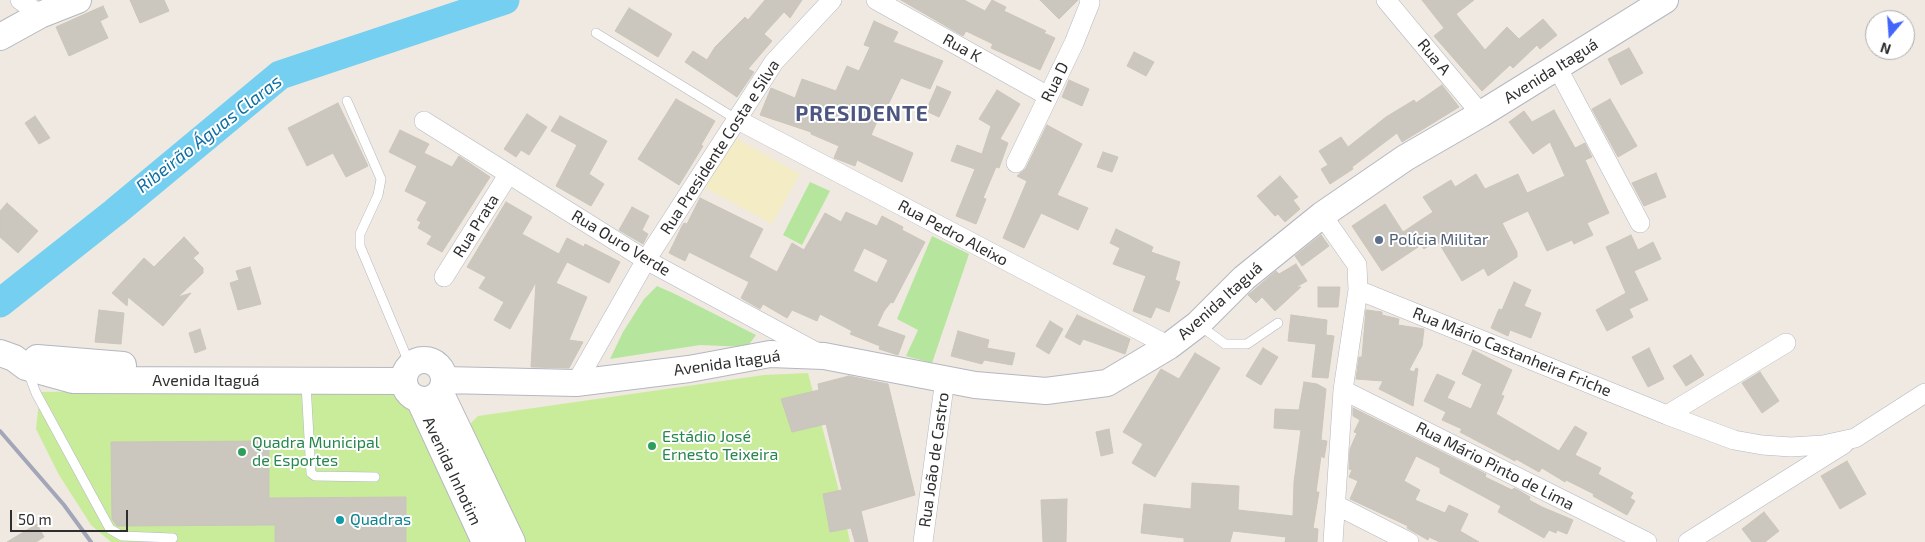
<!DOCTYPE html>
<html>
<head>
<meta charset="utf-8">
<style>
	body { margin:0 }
	#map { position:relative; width:1925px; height:542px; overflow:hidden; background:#efe9e1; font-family:"Exo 2",sans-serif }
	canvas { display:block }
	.north { position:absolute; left:1865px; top:10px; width:50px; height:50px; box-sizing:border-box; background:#fff; border:1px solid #ababab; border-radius:50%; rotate:198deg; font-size:14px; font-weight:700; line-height:20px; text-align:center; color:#2e2e2e }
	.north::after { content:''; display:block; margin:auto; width:18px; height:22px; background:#4264fb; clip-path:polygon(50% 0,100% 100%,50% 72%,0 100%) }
	.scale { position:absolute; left:10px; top:510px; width:118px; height:22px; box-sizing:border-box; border:2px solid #2e2e2e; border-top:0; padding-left:6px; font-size:15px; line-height:18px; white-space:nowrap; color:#2e2e2e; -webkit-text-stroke:4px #fff; paint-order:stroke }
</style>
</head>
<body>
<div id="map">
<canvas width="1925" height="542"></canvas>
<div class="north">N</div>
<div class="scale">50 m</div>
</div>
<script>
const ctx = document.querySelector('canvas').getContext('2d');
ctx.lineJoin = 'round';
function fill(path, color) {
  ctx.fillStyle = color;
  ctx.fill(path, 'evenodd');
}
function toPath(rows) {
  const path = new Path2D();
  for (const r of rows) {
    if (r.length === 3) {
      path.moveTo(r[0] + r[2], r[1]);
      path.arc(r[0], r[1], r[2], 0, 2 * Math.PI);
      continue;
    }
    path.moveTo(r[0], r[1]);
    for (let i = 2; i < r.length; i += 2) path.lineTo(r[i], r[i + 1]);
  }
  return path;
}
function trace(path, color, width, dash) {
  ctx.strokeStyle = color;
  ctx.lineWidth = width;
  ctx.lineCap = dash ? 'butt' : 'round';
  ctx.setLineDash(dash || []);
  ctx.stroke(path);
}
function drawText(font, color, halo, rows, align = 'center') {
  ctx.font = font + ' "Exo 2",sans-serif';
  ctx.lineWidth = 4;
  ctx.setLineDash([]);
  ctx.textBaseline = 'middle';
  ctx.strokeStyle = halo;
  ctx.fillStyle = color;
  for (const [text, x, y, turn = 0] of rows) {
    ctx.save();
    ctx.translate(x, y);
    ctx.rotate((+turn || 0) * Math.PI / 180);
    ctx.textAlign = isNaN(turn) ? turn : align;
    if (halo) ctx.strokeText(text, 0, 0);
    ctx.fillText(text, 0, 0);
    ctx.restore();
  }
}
fill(toPath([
	[810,182,830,191,802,245,783,235],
	[932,236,969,254,932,363,906,356,918,330,897,319],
	[657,286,675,294,756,335,747,347,700,345,610,359,623,332,644,299]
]), '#b6e59e');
fill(toPath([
	[732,136,800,174,772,224,704,187]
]), '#f3ecc5');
fill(toPath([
	[808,373,839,491,850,542,518,542,468,426,478,416,764,375],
	[192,390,395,393,417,407,476,542,111,542,91,525,59,475,36,429,40,392]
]), '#c9ec9a');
trace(toPath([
	[0,303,115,212,280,75,505,0]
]), '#75cff0', 29);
const building = toPath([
	[130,0,164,0,169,11,140,23,130,0],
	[765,0,802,0,790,18,784,12,764,34,772,41,748,69,754,72,737,97,685,62,693,51,707,60,715,47,745,17,748,20,765,0],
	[901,0,964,0,985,11,992,0,1006,7,1004,11,1046,31,1044,33,1055,38,1040,70,991,48,993,44,966,31,963,36,901,0],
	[1040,0,1078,0,1059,19,1040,0],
	[1422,0,1474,0,1456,14,1485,50,1507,27,1519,39,1543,19,1557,35,1540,49,1537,45,1513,68,1510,65,1482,91,1434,36,1444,28,1422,0],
	[103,6,108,17,100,21,108,38,69,56,56,27,103,6],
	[629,8,672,34,658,57,615,31,629,8],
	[874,21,898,32,893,42,943,61,930,89,901,78,888,105,885,104,871,135,913,153,902,182,857,160,855,166,834,158,839,146,811,134,811,132,760,115,771,88,795,98,802,79,836,91,847,66,859,71,870,47,864,45,874,21],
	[1629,48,1643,73,1621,85,1608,59,1629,48],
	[1134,52,1154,62,1146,76,1127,66,1134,52],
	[1069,80,1089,89,1082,106,1062,97,1069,80],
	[1442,85,1459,107,1402,142,1397,133,1352,167,1353,169,1330,184,1321,169,1328,165,1319,151,1341,137,1348,147,1386,117,1414,100,1416,103,1442,85],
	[937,86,951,92,939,117,926,111,937,86],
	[997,90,1020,104,1000,139,1008,143,999,168,996,167,983,198,986,199,976,224,956,216,975,169,951,161,957,145,982,154,991,126,979,119,997,90],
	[676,99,715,121,701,145,703,146,679,185,638,159,676,99],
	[1610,99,1637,146,1618,157,1592,109,1610,99],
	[338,103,368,166,346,177,333,153,307,166,288,128,338,103],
	[1554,110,1575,148,1585,143,1592,157,1585,160,1609,213,1587,223,1593,235,1574,244,1572,240,1547,251,1528,211,1502,223,1517,252,1517,257,1488,276,1484,268,1462,281,1437,240,1424,249,1421,245,1382,271,1352,226,1385,204,1403,232,1433,212,1423,197,1451,180,1455,187,1476,174,1485,189,1518,174,1527,193,1565,176,1550,142,1533,154,1509,122,1524,111,1532,122,1554,110],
	[527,114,547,127,529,155,521,150,516,157,504,149,527,114],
	[35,116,50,138,39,144,25,123,35,116],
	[560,116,607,141,589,174,604,184,591,206,556,186,577,145,551,131,560,116],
	[1047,125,1082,144,1057,195,1088,208,1078,230,1041,213,1024,248,1003,238,1027,181,1017,176,1026,168,1047,125],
	[400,130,429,144,424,153,452,167,459,156,490,177,442,252,427,244,432,236,418,228,421,222,417,220,427,202,405,191,417,166,389,152,400,130],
	[1103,152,1118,157,1112,172,1097,167,1103,152],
	[1656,173,1666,197,1644,206,1632,183,1656,173],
	[1280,176,1298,197,1293,200,1300,209,1285,222,1278,214,1275,216,1257,196,1280,176],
	[700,198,763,229,749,257,777,272,792,243,804,250,825,213,841,222,846,212,877,226,882,216,903,227,902,230,925,242,893,303,891,302,884,311,877,326,905,336,898,355,879,349,880,346,850,334,852,331,820,314,817,321,792,310,787,318,763,304,760,309,741,298,749,282,689,252,685,261,669,253,682,226,684,223,687,224,700,198],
	[864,248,888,260,877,283,853,271,864,248],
	[506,202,532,217,522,234,559,254,567,238,584,247,585,244,620,262,609,283,567,262,556,283,587,297,569,340,583,342,569,368,531,367,536,282,510,329,494,320,504,302,479,288,486,277,467,267,506,202],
	[7,203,38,231,18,253,0,237,0,211,7,203],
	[632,207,649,216,642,230,648,234,643,244,619,230,632,207],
	[1116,229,1153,247,1151,252,1180,262,1175,280,1180,282,1169,312,1156,307,1151,318,1133,311,1146,276,1113,264,1120,248,1110,243,1116,229],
	[1321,235,1329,246,1302,266,1295,256,1321,235],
	[1631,235,1638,250,1653,242,1661,259,1634,271,1648,300,1629,309,1633,317,1607,331,1596,310,1626,293,1606,247,1631,235],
	[184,237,199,253,193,258,203,268,203,273,178,297,191,293,163,326,128,297,127,306,112,293,144,258,154,267,184,237],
	[1296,264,1307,281,1296,287,1301,287,1275,311,1262,297,1256,303,1248,295,1276,271,1279,274,1296,264],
	[250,267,261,304,238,310,230,283,239,280,236,271,250,267],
	[1514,282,1531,290,1524,306,1541,313,1531,338,1510,330,1508,336,1491,328,1499,309,1502,310,1514,282],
	[1318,287,1340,287,1338,307,1318,307,1318,287],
	[99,310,124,313,121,344,95,342,99,310],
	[1366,310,1382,312,1382,315,1399,319,1398,325,1424,329,1422,346,1409,370,1414,372,1416,368,1418,369,1413,406,1379,389,1383,381,1356,379,1359,357,1362,357,1366,310],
	[1077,315,1130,339,1125,354,1083,339,1080,345,1065,337,1077,315],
	[1291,315,1327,320,1326,335,1334,336,1328,378,1312,377,1316,344,1288,341,1291,315],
	[1050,321,1063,329,1049,354,1036,346,1050,321],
	[200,329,206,349,195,353,189,333,200,329],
	[958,331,989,340,987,348,1015,353,1012,365,984,360,982,364,951,356,958,331],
	[1263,348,1278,357,1261,385,1246,376,1263,348],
	[1649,348,1664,379,1648,387,1632,357,1649,348],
	[1473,350,1512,370,1501,395,1504,396,1496,414,1559,451,1575,426,1587,433,1575,455,1601,468,1598,474,1633,493,1630,498,1635,501,1627,515,1593,496,1594,494,1566,480,1565,482,1542,468,1539,472,1516,459,1515,461,1460,432,1462,429,1442,420,1446,412,1424,401,1437,374,1455,382,1447,398,1471,409,1482,384,1462,374,1473,350],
	[1195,353,1220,368,1155,477,1132,463,1143,444,1123,432,1161,369,1179,379,1195,353],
	[1691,355,1704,375,1686,386,1673,366,1691,355],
	[1760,372,1779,401,1762,413,1742,383,1760,372],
	[849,376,888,384,915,495,861,511,868,542,855,542,851,528,830,532,823,494,842,490,826,424,792,432,781,399,819,390,818,384,849,376],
	[1304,382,1317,384,1326,389,1321,440,1327,441,1324,458,1321,456,1316,492,1319,492,1313,528,1318,529,1317,542,1285,542,1286,537,1233,531,1230,542,1184,542,1184,538,1141,533,1144,504,1191,509,1192,483,1239,486,1238,510,1293,516,1294,482,1301,430,1274,428,1275,409,1299,410,1304,382],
	[1353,408,1486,474,1485,477,1512,490,1514,488,1518,490,1530,497,1529,500,1542,507,1573,520,1567,534,1557,530,1556,533,1549,530,1544,538,1498,512,1501,506,1440,473,1440,468,1416,456,1404,481,1420,490,1415,500,1445,513,1449,505,1468,514,1460,531,1479,542,1440,542,1429,537,1428,540,1407,528,1408,526,1350,499,1358,481,1349,477,1352,470,1349,469,1350,449,1357,433,1354,432,1360,420,1353,416,1353,408],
	[1109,429,1113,453,1101,456,1096,432,1109,429],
	[269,441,269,498,406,497,406,542,275,542,275,525,117,526,112,519,111,442,269,441],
	[1847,461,1866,494,1840,509,1821,476,1847,461],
	[1067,499,1066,542,1043,542,1041,500,1067,499],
	[1764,512,1779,531,1765,542,1752,542,1742,529,1764,512],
	[37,524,44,537,36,542,7,542,37,524]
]);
fill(building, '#cbc7bf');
trace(building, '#cbc5ba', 1);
const lane = toPath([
	[596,33,736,119],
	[347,101,381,179,378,195,360,234,360,246,410,365],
	[1199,325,1225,344,1247,344,1278,323],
	[28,372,36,393,110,529,122,536,173,538],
	[306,384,311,473,315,476,375,477]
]);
const street = toPath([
	[20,0,40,15],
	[876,0,1048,96],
	[1386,0,1481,114],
	[1557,67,1640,223],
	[736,119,1169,346],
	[424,121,646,260,820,354],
	[1016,163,1074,43,1090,3,1089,0],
	[1322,215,1357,265,1358,290,1343,390,1333,542],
	[444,277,508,175],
	[1358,290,1667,415,1734,440,1762,445,1791,447,1823,445,1855,438,1925,393],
	[576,383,646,260,774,62,832,0],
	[1343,390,1647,542],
	[1667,415,1786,343],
	[1336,505,1409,542],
	[923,542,945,379],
	[1688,542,1844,444]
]);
const secondary = toPath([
	[0,37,40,15,78,0],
	[0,353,14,358,26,367,73,380,403,381],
	[37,358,123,365],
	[424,380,20],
	[444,380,576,383,689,369,770,354,824,356,975,385,1046,391,1107,383,1169,346,1198,324,1244,278,1322,215,1405,158,1481,114,1665,0],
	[440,392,512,542],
	[419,399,485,542]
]);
trace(lane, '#b4b7c1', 10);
trace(street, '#b4b7c1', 20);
trace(secondary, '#b4b7c1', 28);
trace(lane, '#fff', 9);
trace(street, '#fff', 19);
trace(secondary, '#fff', 26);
trace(toPath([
	[0,431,64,505,91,542]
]), '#a3a6b8', 4);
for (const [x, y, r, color] of [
	[1379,240,5,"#5c6f8a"],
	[652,446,5,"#2e9e5b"],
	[242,452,5,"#2e9e5b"],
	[340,520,5,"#0f9aa8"]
]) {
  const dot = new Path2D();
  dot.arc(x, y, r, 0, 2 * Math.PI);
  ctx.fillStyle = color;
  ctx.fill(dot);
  trace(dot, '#fff', 2);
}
drawText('16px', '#2e2e2e', '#fff', [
	["Rua K",962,48,29],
	["Rua A",1434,57,50],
	["Avenida Itaguá",1551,71,-32],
	["Rua D",1055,82,-64],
	["Rua Presidente Costa e Silva",720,147,-57],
	["Rua Prata",476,226,-58],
	["Rua Pedro Aleixo",953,233,28],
	["Rua Ouro Verde",621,243,31],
	["Avenida Itaguá",1220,301,-42],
	["Rua Mário Castanheira Friche",1512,352,22],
	["Avenida Itaguá",727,363,-8],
	["Avenida Itaguá",206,381],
	["Rua João de Castro",934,460,-82],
	["Rua Mário Pinto de Lima",1495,466,27],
	["Avenida Inhotim",452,471,65]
]);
drawText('16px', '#4e5e75', '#fff', [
	["Polícia Militar",1389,240]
], 'left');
drawText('16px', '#27864d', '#fff', [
	["Estádio José",662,437],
	["Ernesto Teixeira",662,455],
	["Quadra Municipal",252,443],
	["de Esportes",252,461]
], 'left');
drawText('16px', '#0d838f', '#fff', [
	["Quadras",350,520]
], 'left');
drawText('italic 18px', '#0d6fa3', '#fff', [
	["Ribeirão Águas Claras",209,134,-38]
]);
ctx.letterSpacing = '1px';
drawText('bold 21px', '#4d5680', '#fff', [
	["PRESIDENTE",862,114]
]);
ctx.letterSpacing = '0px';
</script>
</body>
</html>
